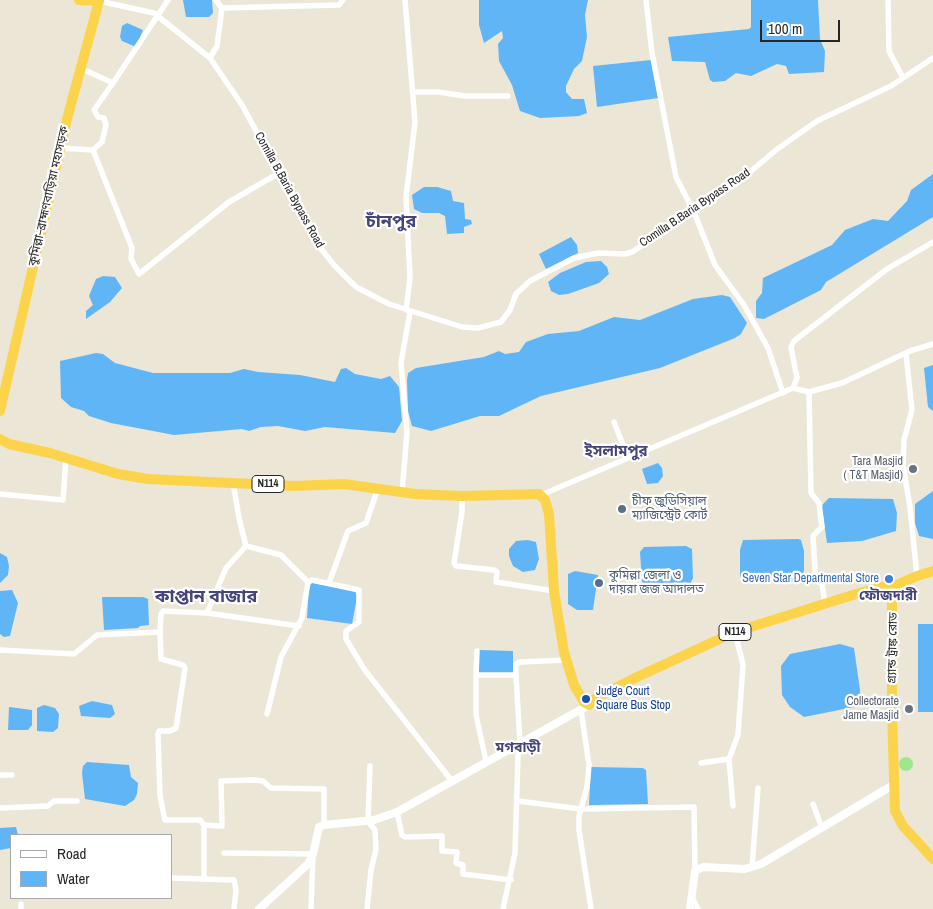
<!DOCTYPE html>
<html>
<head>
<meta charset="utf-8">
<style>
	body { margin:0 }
	#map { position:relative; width:933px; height:909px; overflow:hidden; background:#ebe6d6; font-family:"Archivo Narrow",sans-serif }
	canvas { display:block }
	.legend { position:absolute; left:10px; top:834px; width:162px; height:65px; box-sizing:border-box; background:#fff; border:1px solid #a9a9a9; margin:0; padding:6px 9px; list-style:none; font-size:15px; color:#272727 }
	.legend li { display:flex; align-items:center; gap:10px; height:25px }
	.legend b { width:25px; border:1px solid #a9a9a9 }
	.scale { position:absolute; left:760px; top:20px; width:80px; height:22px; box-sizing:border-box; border:2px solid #272727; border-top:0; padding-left:6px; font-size:15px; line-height:18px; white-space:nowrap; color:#272727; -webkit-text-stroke:4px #fff; paint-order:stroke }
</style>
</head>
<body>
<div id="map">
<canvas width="933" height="909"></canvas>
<ul class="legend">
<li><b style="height:6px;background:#fff"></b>Road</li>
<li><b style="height:14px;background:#60b5f7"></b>Water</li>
</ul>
<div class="scale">100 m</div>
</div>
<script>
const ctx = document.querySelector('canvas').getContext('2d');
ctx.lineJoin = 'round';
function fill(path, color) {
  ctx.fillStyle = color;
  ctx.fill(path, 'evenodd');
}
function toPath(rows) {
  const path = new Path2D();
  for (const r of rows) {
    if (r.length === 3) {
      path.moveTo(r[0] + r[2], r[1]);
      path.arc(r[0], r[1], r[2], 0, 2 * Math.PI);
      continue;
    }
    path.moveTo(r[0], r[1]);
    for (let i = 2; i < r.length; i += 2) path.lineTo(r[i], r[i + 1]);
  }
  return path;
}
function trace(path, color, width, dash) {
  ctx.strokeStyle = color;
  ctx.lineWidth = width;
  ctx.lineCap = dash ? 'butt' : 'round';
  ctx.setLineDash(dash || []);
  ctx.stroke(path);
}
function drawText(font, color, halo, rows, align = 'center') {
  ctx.font = font + ' "Archivo Narrow","Noto Sans Bengali",sans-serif';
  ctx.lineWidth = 4.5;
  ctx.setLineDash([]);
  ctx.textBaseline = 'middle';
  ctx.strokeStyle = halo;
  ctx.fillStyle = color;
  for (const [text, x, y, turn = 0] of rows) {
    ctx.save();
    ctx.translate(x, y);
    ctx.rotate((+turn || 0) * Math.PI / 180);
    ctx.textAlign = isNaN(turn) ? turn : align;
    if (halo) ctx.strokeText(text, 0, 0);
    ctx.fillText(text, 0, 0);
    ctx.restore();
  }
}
fill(toPath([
	[906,764,7]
]), '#9de78e');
fill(toPath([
	[183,0,212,0,213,13,209,17,186,17],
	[479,0,588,0,585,15,587,37,582,61,574,69,566,86,566,92,572,99,584,99,587,113,579,116,540,118,520,111,512,85,499,61,498,44,503,38,502,31,484,43,479,25],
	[751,0,818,0,820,39,825,51,824,72,789,74,786,66,777,64,751,76,736,73,725,81,713,82,710,80,705,62,672,61,668,37,749,29,751,27],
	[127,23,143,30,136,47,122,41,120,37,122,26],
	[651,60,658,98,597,107,593,66],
	[933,174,933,217,826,282,821,290,764,319,756,318,756,301,762,293,763,278,832,245,845,230,873,219,888,221,907,201,911,190],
	[424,187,437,187,451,191,453,201,464,203,465,219,471,220,472,224,464,227,464,233,447,234,445,216,439,213,422,213,414,209,412,195],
	[571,237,577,245,578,253,546,269,539,254],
	[601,261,607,267,609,274,599,283,568,294,559,295,551,291,548,282,560,273,586,262],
	[103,276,115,277,122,288,110,302,86,319,86,311,93,305,89,296,96,279],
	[722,295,730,297,747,323,741,334,735,338,660,368,541,396,499,416,480,416,431,431,412,426,408,411,407,380,408,373,416,368,484,357,499,351,505,354,519,352,526,342,548,334,579,331,614,317,640,320,693,299],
	[96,353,103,354,115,363,153,373,230,373,244,369,258,372,300,375,335,382,341,369,346,368,355,374,381,379,390,376,399,387,402,421,395,433,325,427,305,431,278,426,261,427,249,431,242,429,174,435,111,423,89,416,84,411,71,407,61,398,60,361],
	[933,365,933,411,928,407,924,368],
	[658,463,662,468,663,476,658,483,647,484,642,469],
	[933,491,933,539,919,536,915,523,915,504],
	[829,498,893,499,897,513,896,531,862,541,827,543,822,508,823,504],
	[798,539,801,540,804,551,804,570,802,578,798,582,743,580,740,576,740,550,743,540],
	[528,540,536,542,539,559,535,570,523,572,513,566,509,556,509,549,516,541],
	[686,546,692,549,693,578,689,586,647,586,642,582,640,552,644,547],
	[0,553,7,557,9,566,8,575,0,583],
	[575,571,598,575,593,610,577,610,568,604,568,574],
	[312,583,355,591,357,597,352,624,307,618,309,586],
	[12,590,18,603,11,632,10,636,4,637,0,634,0,591],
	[102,597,143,597,148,599,149,625,140,626,138,628,104,630],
	[918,624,933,624,933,712,918,712],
	[840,644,854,648,860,690,859,706,804,717,790,707,782,695,781,666,790,654],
	[479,650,513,651,513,673,479,673],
	[92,701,112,705,115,714,110,718,81,716,79,706],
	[44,705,55,708,59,714,58,728,53,732,37,731,37,708],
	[9,707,32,710,32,725,28,730,8,730],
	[87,762,129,765,131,777,138,783,137,794,134,800,125,806,85,799,82,773,83,766],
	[591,767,643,768,646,770,648,804,589,805],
	[16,827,18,835,11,835,11,848,0,850,0,828]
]), '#60b5f7');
trace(toPath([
	[216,0,222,8],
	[405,0,415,122,406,197,410,278,406,310],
	[646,0,652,53,676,177,694,212,715,265,744,305,768,348,783,393],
	[888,0,889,51,903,78],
	[99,1,154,13,210,58,242,105,318,245,334,265,356,287,389,304,462,327,478,328,501,322,510,310,516,294,530,281,574,258,598,253,625,254,632,252,737,183,776,150,817,121,891,86,933,58],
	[210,58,217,46,222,8,339,5,343,0],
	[80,68,113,83,168,0],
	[413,92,438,92,465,96,508,96],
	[60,148,93,150,132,248,131,259,139,274,229,202,279,173],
	[93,150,102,142,106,125,104,118,98,117,94,110,113,83],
	[906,354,912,410,904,440,903,465,910,507,917,576],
	[793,388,809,392,842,383,910,351,933,344],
	[809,392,811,493,819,503,822,527,813,536,815,570,816,580,822,584,825,604],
	[614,422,628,458],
	[402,493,407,432,401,363,410,312],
	[0,494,63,500,66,457],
	[541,495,793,388,797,378,791,347,794,341,887,269,933,242],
	[462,496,462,512,454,563,456,566,494,570,497,572,496,582,554,591],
	[246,546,281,555,308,582],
	[308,582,312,580,359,590,359,622,346,631,346,639,364,669,452,781],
	[329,583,348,531,366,523,378,488],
	[207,613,299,626],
	[160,632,161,659,183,665,185,668,176,728,170,731,159,731,158,734,160,796,165,820,200,820,204,825,222,826,221,781,253,780,263,781,271,788,324,789,324,825],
	[0,650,74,654,97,635,160,632,161,614,163,611,207,613,226,568,246,546,239,518,233,482],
	[477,651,476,675,516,675,516,664,520,662,566,660],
	[476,675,476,715,486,761],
	[516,675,520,744],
	[581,710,589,765,587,787,579,816,579,830,591,909],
	[267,714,281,657,302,618,308,582],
	[729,759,733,806],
	[701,763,729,759,738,735,743,665,735,632],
	[0,775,12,775],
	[518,801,581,809,694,807,695,871],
	[813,804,822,828],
	[0,808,48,806,54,801,77,801],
	[397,812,402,835,405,837,442,836,442,851,457,852,456,863,463,865,463,874,511,880],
	[224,853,313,854,311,909],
	[752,867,758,788],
	[171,878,234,880,236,890,234,909],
	[204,878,204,825],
	[692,897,698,909],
	[21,904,21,909],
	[367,909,371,870,376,849,375,830,368,821,370,766],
	[503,909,515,853,518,755,523,743]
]), '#fff', 5.5);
trace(toPath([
	[259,909,308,864,313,854,319,827,324,825,374,820,397,812,589,705],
	[690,909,695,871,703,867,745,869,761,864,893,785]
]), '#fff', 8);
trace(toPath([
	[0,411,67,119,99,1,79,0],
	[0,439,9,444,50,453,118,474,148,479,294,486,344,484,415,494,462,496,539,494,545,500,549,514,554,591,564,652,574,685,584,702,589,705],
	[933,571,917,576,892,587,892,711,895,811,903,826,933,859],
	[589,705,596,698,637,677,735,632,856,594,882,587,892,587]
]), '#fcd44c', 10);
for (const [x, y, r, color] of [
	[913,469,5,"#6b7280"],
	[622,509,5,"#5c6f8a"],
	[889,579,5,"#3f7fe0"],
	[599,583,5,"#5c6f8a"],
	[586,699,5,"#1a4fb4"],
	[909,709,5,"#6b7280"]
]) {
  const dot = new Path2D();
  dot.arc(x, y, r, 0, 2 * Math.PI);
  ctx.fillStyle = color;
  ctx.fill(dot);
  trace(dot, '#fff', 2);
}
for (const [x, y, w] of [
	[268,484,32],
	[735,632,32]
]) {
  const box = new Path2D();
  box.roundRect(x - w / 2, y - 8.5, w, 17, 4);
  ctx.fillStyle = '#fff';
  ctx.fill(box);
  trace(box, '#272727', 1);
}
drawText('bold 11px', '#272727', null, [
	["N114",268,484],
	["N114",735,632]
]);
drawText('12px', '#272727', '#fff', [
	["Comilla B.Baria Bypass Road",289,190,61],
	["কুমিল্লা–ব্রাহ্মণবাড়িয়া মহাসড়ক",49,196,-77],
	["Comilla B.Baria Bypass Road",695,208,-34],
	["গ্র্যান্ড ট্রাঙ্ক রোড",893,648,-89]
]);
drawText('12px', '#5b616d', '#fff', [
	["Tara Masjid",903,462],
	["( T&T Masjid)",903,476],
	["Collectorate",899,702],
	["Jame Masjid",899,716]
], 'right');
drawText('12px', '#4e5e75', '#fff', [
	["চীফ জুডিসিয়াল",632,502],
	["ম্যাজিস্ট্রেট কোর্ট",632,516],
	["কুমিল্লা জেলা ও",609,576],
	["দায়রা জজ আদালত",609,590]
], 'left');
drawText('12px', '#366cbe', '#fff', [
	["Seven Star Departmental Store",879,579]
], 'right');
drawText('12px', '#164399', '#fff', [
	["Judge Court",596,692],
	["Square Bus Stop",596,706]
], 'left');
drawText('bold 14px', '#45457a', '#fff', [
	["ফৌজদারী",888,596],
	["মগবাড়ী",518,748]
]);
drawText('bold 15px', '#45457a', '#fff', [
	["ইসলামপুর",616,452]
]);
drawText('bold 18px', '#45457a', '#fff', [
	["চাঁনপুর",391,222],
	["কাপ্তান বাজার",206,597]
]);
</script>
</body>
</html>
